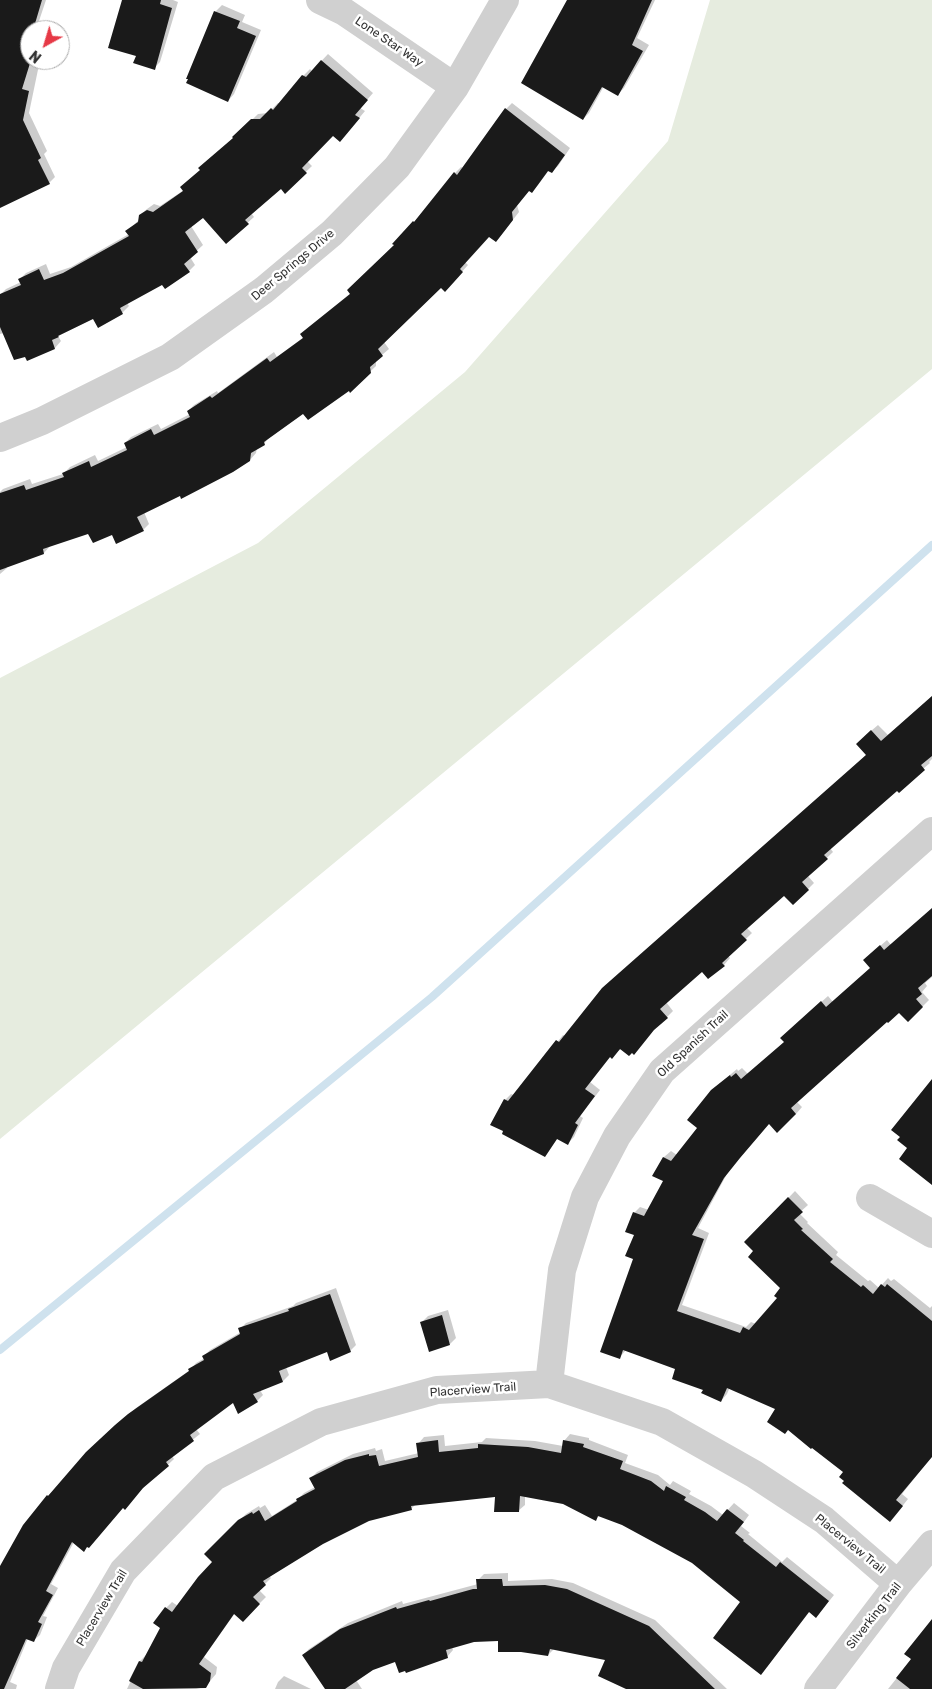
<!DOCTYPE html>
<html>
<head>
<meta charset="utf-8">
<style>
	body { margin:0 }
	#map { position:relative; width:932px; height:1689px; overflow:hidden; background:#fff; font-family:Rubik,sans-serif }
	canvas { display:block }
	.north { position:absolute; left:20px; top:20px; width:50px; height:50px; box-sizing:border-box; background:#fff; border:1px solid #adadad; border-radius:50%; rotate:219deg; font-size:14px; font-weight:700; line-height:20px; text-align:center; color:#333 }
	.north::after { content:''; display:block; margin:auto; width:18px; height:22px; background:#e63946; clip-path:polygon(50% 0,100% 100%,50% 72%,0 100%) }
</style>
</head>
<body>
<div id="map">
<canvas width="932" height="1689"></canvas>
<div class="north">N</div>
</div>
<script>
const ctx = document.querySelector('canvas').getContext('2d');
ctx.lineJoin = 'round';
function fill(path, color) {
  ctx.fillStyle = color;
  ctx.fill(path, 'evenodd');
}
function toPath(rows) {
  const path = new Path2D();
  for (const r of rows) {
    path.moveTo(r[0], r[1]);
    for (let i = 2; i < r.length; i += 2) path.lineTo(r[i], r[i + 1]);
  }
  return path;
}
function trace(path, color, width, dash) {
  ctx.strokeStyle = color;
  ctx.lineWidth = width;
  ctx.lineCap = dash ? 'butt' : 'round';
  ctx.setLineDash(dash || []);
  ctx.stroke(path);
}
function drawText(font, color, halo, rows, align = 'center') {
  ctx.font = font + ' Rubik,sans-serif';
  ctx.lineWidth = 5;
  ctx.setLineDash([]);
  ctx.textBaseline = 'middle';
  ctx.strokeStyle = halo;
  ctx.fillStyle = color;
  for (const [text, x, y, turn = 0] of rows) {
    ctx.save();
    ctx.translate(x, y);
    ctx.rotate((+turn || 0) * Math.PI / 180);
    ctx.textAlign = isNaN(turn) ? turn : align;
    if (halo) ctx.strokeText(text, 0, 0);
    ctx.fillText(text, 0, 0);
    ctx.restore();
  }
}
fill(toPath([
	[710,0,932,0,932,369,0,1139,0,678,258,543,465,372,668,141]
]), '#e6ecdf');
fill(toPath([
	[0,0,46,0,39,21,54,25,53,30,30,30,30,60,40,60,29,113,47,151,44,154,55,177,49,183,0,207],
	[123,0,173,0,178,2,160,62,154,68,137,55],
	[569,0,655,0,637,38,649,45,624,88,618,94,604,86,589,113,583,119],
	[222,5,245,15,242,22,261,30,234,94,228,101,187,78,216,11],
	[328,54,373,93,360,108,365,111,346,134,333,135,307,161,312,166,285,192,281,188,251,213,254,217,226,242,204,217,191,226,203,245,190,257,195,265,189,271,162,283,127,303,129,306,122,313,99,326,94,318,58,336,61,341,55,348,28,359,4,333,0,334,0,295,6,289,21,282,20,279,26,273,46,264,50,274,71,267,129,234,127,231,139,220,140,215,147,209,154,204,160,206,184,190,201,170,258,114,268,113,278,103,280,104,303,76,310,69,312,71],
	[512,103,570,148,558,166,551,172,549,170,538,185,532,191,530,190,517,205,519,212,502,234,496,241,489,236,465,262,468,265,451,284,441,287,384,342,389,349,376,360,376,366,350,391,349,390,304,412,270,436,264,444,257,448,256,453,250,460,144,512,149,524,143,530,113,533,89,532,50,546,44,553,6,566,7,568,0,574,0,492,3,489,30,479,32,484,63,474,70,467,95,455,98,461,127,447,125,443,131,437,158,424,161,429,190,414,188,411,194,405,217,391,218,393,274,352,277,357,304,337,308,328,351,293,395,245,455,173,461,167,463,168,506,109],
	[932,696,932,759,929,762,930,763,830,848,833,852,808,876,814,883,808,889,785,894,747,928,752,933,728,956,730,958,724,965,708,978,702,970,666,1002,673,1011,667,1017,611,1056,590,1082,600,1090,580,1116,583,1118,574,1137,568,1143,558,1138,544,1155,505,1100,511,1094,514,1095,563,1035,565,1036,867,754,864,737,878,725,888,735],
	[932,909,932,977,925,983,927,986,922,992,929,1000,908,1021,899,1012,887,1020,796,1101,802,1107,796,1114,769,1123,729,1170,698,1228,709,1233,682,1305,746,1327,751,1322,756,1324,779,1298,781,1288,755,1251,746,1242,795,1191,808,1205,799,1213,808,1222,807,1223,838,1252,836,1255,868,1281,870,1280,879,1288,888,1278,891,1281,894,1279,930,1308,932,1306,932,1456,902,1494,908,1499,896,1514,845,1472,777,1409,730,1387,727,1394,721,1401,677,1368,626,1350,620,1357,634,1258,636,1234,634,1213,640,1207,649,1210,664,1181,654,1175,664,1157,671,1151,677,1155,699,1128,719,1084,737,1069,738,1071,742,1068,748,1074,785,1042,788,1032,828,996,833,1002,871,968,871,954,887,940,891,945],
	[336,1288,356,1345,350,1351,327,1351,286,1367,289,1375,283,1381,260,1390,263,1395,257,1401,233,1401,196,1429,200,1434,172,1456,174,1459,123,1507,89,1547,74,1542,51,1584,58,1588,43,1616,47,1617,40,1635,33,1641,28,1638,10,1682,17,1685,16,1689,0,1689,0,1569,24,1526,48,1496,94,1446,136,1408,190,1370,196,1363,205,1358,204,1356,210,1350,241,1332,240,1329,246,1323,293,1306,296,1303],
	[448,1310,456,1338,450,1344,422,1322,428,1316],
	[570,1434,589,1438,589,1440,628,1455,625,1463,658,1475,670,1485,673,1481,691,1491,689,1494,711,1506,723,1515,734,1503,749,1515,741,1526,750,1533,748,1534,782,1562,787,1557,834,1595,822,1610,810,1611,767,1667,742,1602,693,1562,623,1524,600,1515,596,1519,564,1503,525,1496,525,1505,518,1511,496,1496,415,1505,411,1509,369,1520,322,1543,269,1576,271,1578,259,1590,266,1597,243,1620,235,1613,204,1657,217,1667,216,1674,205,1687,196,1689,127,1689,140,1661,146,1655,161,1628,166,1608,172,1602,178,1606,214,1562,205,1554,246,1514,259,1506,260,1508,265,1505,272,1516,297,1500,304,1493,315,1487,311,1478,317,1472,353,1454,375,1448,376,1451,382,1449,385,1461,419,1453,418,1444,424,1437,444,1435,445,1446,482,1442,486,1438,535,1441,563,1446,564,1441],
	[508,1573,508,1581,552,1579,573,1583,655,1620,727,1689,627,1689,607,1659,554,1649,548,1655,499,1639,474,1640,452,1647,453,1650,447,1657,396,1660,372,1669,356,1680,362,1689,326,1689,303,1655,309,1649,348,1623,402,1601,403,1604,478,1584,478,1580,484,1574],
	[932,1621,932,1689,888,1689,912,1659],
	[284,1676,311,1689,275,1689,278,1682]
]), '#0003');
trace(toPath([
	[0,1350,432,997,932,545]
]), '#cfe2ee', 8);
fill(toPath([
	[0,0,42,0,34,27,41,30,30,30,30,60,31,60,22,89,29,91,23,120,41,158,38,160,50,184,0,208],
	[122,0,161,0,160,4,172,8,155,70,133,63,136,56,108,48],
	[567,0,652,0,632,45,643,51,618,96,602,87,583,120,521,83],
	[214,11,240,21,237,28,256,36,228,102,186,83,188,79,186,79],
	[321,60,368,100,355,115,360,118,340,142,333,136,302,168,307,173,285,194,281,189,245,220,249,224,226,244,203,218,185,232,198,252,184,264,190,272,165,289,162,285,120,308,123,314,98,328,93,319,58,336,59,337,52,340,55,349,27,361,25,357,14,360,0,327,0,294,21,285,18,279,39,269,44,280,63,273,129,236,125,231,138,222,139,215,147,210,153,212,183,191,180,187,200,170,198,168,233,138,232,137,251,119,260,119,271,108,273,110,302,75,306,77],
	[505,108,565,155,552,173,548,171,532,193,529,191,512,212,513,220,496,242,489,237,460,269,463,272,445,292,441,288,378,349,383,356,370,367,371,373,350,393,349,391,308,420,303,414,264,442,265,445,251,453,250,461,233,472,181,499,180,496,137,517,144,531,116,544,112,535,93,543,88,534,43,549,44,554,0,570,0,493,24,485,26,490,64,477,62,473,89,461,91,467,127,450,124,443,151,429,154,435,190,417,187,411,210,396,212,398,267,358,270,362,303,338,300,334,350,294,347,290,394,245,392,244,413,221,414,222,454,172,457,175],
	[932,696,932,756,921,765,925,770,899,793,897,791,824,855,828,859,802,882,809,890,793,905,784,896,741,934,747,940,722,963,725,966,708,979,702,972,660,1009,668,1018,654,1030,634,1055,632,1053,629,1056,620,1049,612,1059,610,1057,585,1089,595,1096,575,1123,578,1125,568,1145,557,1139,545,1157,502,1134,503,1131,490,1125,504,1099,508,1101,556,1040,559,1042,602,988,866,755,856,744,871,730,881,741],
	[932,908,932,976,918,988,922,994,916,999,923,1007,908,1022,899,1013,888,1023,887,1022,791,1108,796,1114,777,1133,769,1124,740,1158,724,1178,692,1235,704,1239,677,1311,740,1333,743,1327,749,1330,777,1298,774,1296,780,1288,748,1257,753,1251,744,1242,788,1197,803,1212,794,1220,803,1229,801,1230,833,1259,830,1262,861,1287,863,1285,873,1294,881,1284,885,1287,887,1284,932,1321,932,1457,896,1500,903,1506,890,1522,842,1483,844,1481,839,1477,843,1472,812,1448,811,1449,788,1430,785,1434,767,1422,775,1409,727,1388,721,1402,701,1393,703,1390,672,1379,675,1369,623,1350,620,1359,600,1352,633,1259,625,1256,634,1235,625,1232,633,1212,644,1216,663,1181,652,1176,663,1157,671,1161,697,1128,687,1120,711,1090,730,1075,731,1077,736,1073,741,1079,784,1042,780,1038,821,1001,826,1007,870,968,863,960,880,945,884,950],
	[932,1079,932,1185,899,1159,907,1148,897,1140,900,1137,891,1130],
	[330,1294,351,1352,330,1361,327,1352,279,1371,283,1382,253,1394,258,1402,238,1414,233,1403,190,1435,194,1441,166,1462,169,1466,143,1488,125,1510,123,1508,89,1548,87,1547,84,1552,72,1542,46,1591,53,1595,38,1622,42,1624,34,1642,26,1639,4,1689,0,1689,0,1566,23,1525,47,1495,48,1496,86,1452,115,1425,128,1414,189,1371,188,1369,204,1360,202,1356,240,1334,238,1328,289,1311,288,1309],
	[442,1315,450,1345,429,1352,420,1322],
	[438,1440,439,1452,478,1448,478,1444,528,1447,561,1453,563,1440,584,1444,583,1447,623,1461,620,1469,651,1481,664,1491,666,1486,686,1497,684,1500,705,1512,717,1521,727,1509,744,1522,735,1533,744,1540,743,1541,776,1567,780,1562,829,1601,816,1618,809,1612,761,1675,713,1638,740,1602,692,1563,622,1525,598,1516,596,1521,563,1504,520,1496,519,1512,494,1512,495,1497,411,1506,412,1510,369,1521,323,1544,263,1581,266,1585,253,1597,260,1604,243,1622,234,1614,199,1664,211,1673,210,1681,206,1688,143,1689,129,1681,139,1661,142,1662,160,1628,153,1623,165,1607,172,1612,198,1577,212,1562,204,1554,238,1520,252,1512,253,1514,259,1510,265,1521,297,1501,296,1499,315,1489,309,1478,345,1460,369,1454,369,1456,376,1455,379,1466,418,1457,416,1443],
	[476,1579,502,1579,503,1586,545,1585,567,1589,649,1626,715,1689,626,1689,598,1676,605,1660,550,1649,548,1656,521,1652,498,1652,498,1641,474,1642,446,1650,448,1658,406,1673,405,1671,399,1673,395,1662,373,1670,345,1689,325,1689,302,1655,340,1629,396,1607,397,1609,429,1600,430,1601,473,1589,477,1589],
	[932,1619,932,1689,910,1689,896,1678,911,1659,904,1654]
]), '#1a1a1a');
trace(toPath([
	[320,0,343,11,455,87],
	[0,438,42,421,170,357,264,290,332,233,397,167,455,87,505,0],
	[870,1198,932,1234],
	[549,1384,562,1270,585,1197,617,1136,662,1071,932,831],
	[59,1689,66,1668,123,1571,214,1477,321,1422,437,1390,549,1384,662,1422,754,1474,824,1520,898,1584],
	[818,1689,898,1584,932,1544]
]), '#d0d0d0', 28);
drawText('12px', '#333', '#fff', [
	["Lone Star Way",389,42,34],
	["Deer Springs Drive",293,265,-40],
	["Old Spanish Trail",693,1044,-43],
	["Placerview Trail",473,1390,-4],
	["Placerview Trail",850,1544,39],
	["Placerview Trail",102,1608,-59],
	["Silverking Trail",874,1616,-52]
]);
</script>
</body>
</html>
